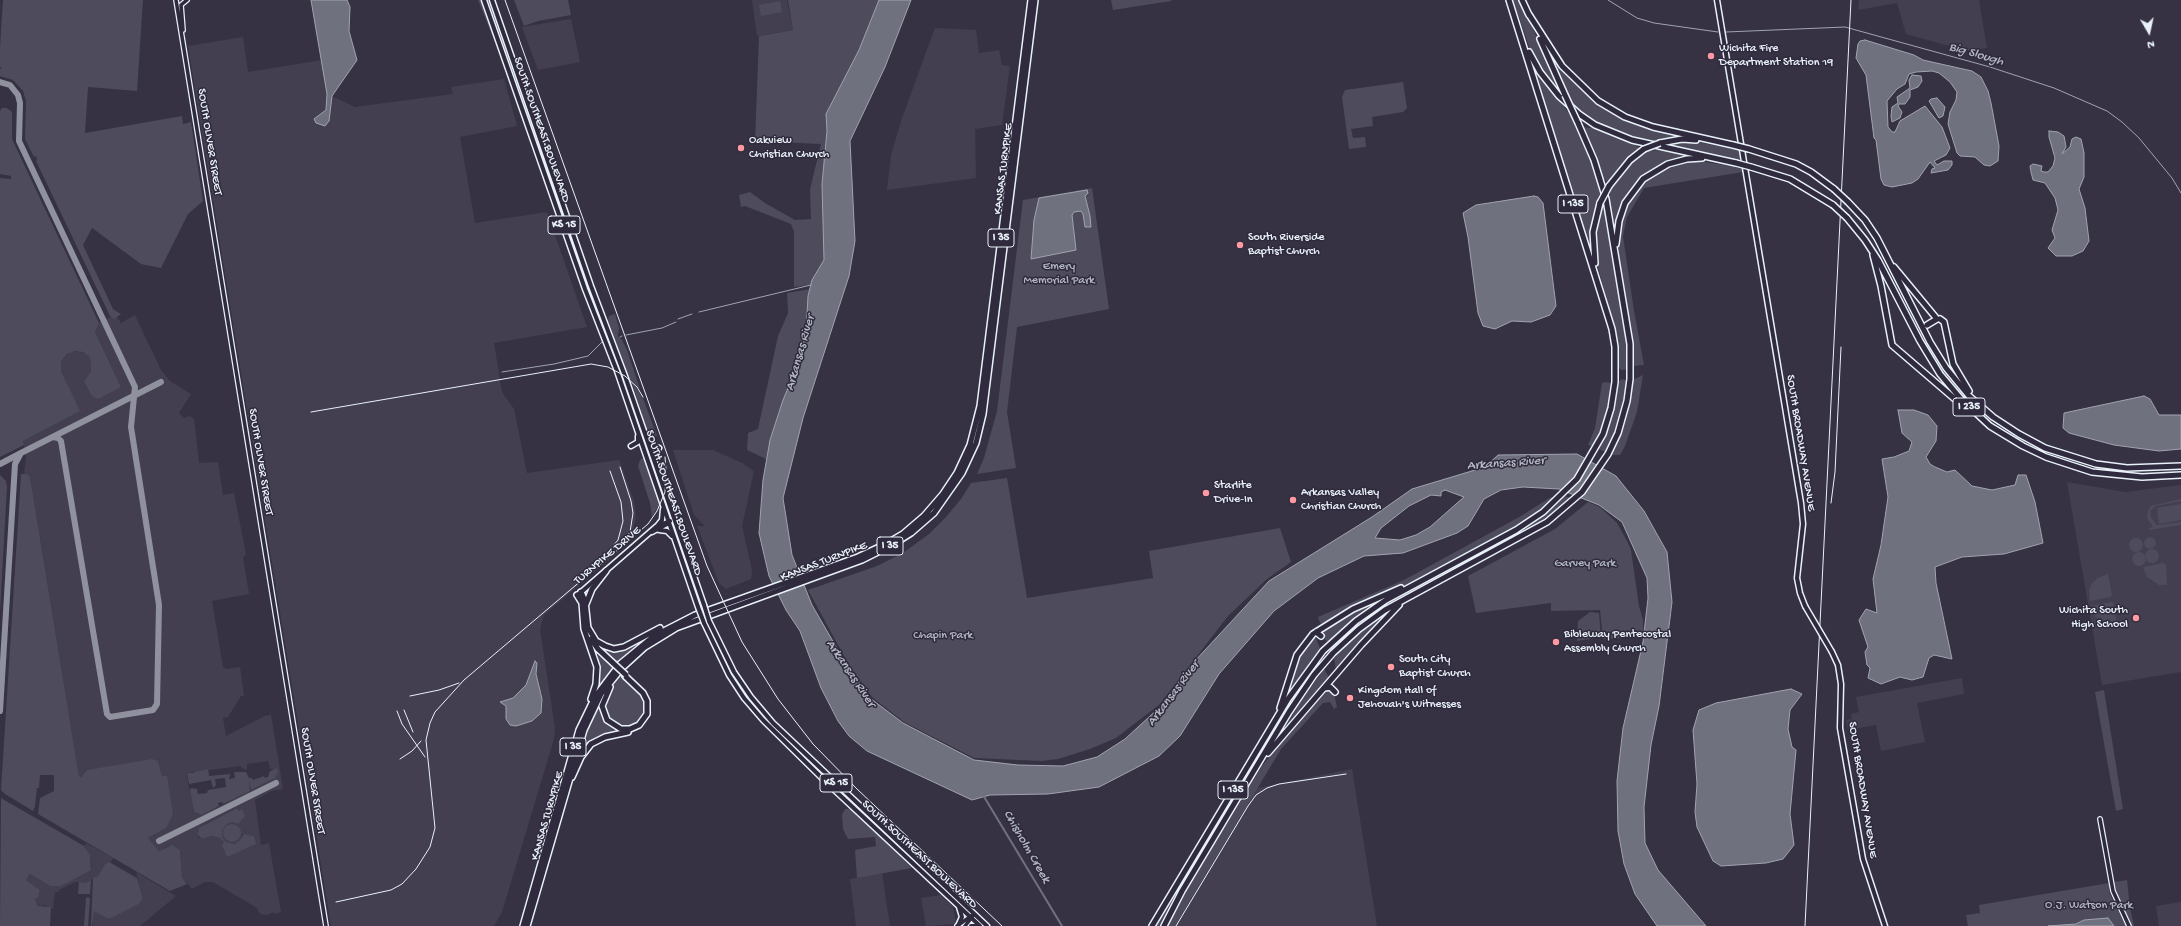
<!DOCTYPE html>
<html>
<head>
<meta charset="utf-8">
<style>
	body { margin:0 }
	#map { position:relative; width:2181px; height:926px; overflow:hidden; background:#363244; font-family:"Gochi Hand",sans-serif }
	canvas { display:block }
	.north { position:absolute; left:2129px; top:12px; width:40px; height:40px; -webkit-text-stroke:3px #2f2a3d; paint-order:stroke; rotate:171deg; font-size:11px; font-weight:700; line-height:16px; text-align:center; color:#e8f1f8 }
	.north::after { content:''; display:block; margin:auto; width:14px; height:18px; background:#e8f1f8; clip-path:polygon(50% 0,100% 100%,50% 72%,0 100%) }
</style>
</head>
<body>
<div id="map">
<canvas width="2181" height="926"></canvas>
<div class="north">N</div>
</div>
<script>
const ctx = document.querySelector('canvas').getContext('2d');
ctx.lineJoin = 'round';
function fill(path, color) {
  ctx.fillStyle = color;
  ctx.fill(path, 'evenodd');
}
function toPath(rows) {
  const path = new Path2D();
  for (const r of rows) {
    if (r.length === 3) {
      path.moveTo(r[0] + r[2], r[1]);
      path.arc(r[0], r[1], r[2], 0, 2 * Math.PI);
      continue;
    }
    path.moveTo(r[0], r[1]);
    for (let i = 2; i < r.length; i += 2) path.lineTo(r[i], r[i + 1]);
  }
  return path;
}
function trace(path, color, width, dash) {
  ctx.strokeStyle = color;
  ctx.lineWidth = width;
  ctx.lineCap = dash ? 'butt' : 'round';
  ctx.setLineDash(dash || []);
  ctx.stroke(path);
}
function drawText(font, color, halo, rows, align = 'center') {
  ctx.font = font + ' "Gochi Hand",sans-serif';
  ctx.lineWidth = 3;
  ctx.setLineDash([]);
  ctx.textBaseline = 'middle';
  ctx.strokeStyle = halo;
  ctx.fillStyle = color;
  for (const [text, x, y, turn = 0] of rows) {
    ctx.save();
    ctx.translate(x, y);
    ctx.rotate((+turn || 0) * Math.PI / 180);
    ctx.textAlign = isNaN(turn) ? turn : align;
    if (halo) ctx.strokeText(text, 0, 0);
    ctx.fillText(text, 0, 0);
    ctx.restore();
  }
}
fill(toPath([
	[752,0,787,0,793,30,757,36],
	[1859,0,1979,0,1987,48,1967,51,1906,34,1897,3,1858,10],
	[571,19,580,62,538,70,522,27],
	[935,28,976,30,979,53,999,50,1002,65,1010,66,1002,125,975,129,976,178,887,190,891,155,902,118],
	[243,37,248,72,322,60,327,94,355,107,453,94,451,87,504,79,517,126,460,137,475,223,547,212,587,327,494,343,502,392,514,409,527,473,619,460,634,501,636,518,632,535,623,546,624,547,544,615,540,629,555,728,554,739,502,912,494,926,331,926,188,46],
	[135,315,161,370,170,381,191,394,179,413,184,418,190,416,194,419,199,463,218,462,223,495,234,493,246,554,243,557,249,594,212,601,223,667,226,669,240,667,244,696,241,696,228,717,223,718,226,736,265,716,271,715,283,789,271,791,255,800,261,845,269,843,281,912,275,914,274,912,267,915,260,914,257,908,213,882,205,882,192,889,182,877,180,850,168,846,159,851,148,838,166,828,167,776,162,776,158,761,87,770,81,777,79,776,30,477,24,473,26,458,23,441,79,411,61,371,61,362,70,352,80,351,86,354,90,357,91,372,121,387,95,332,97,323,113,316,117,317,121,323],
	[268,761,270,769,277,769,275,778,202,815,194,812,186,773,240,766,245,770,247,769,247,764],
	[237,808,239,811,242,810,233,822,225,825,222,830,222,837,226,842,234,844,240,840,243,834,254,836,227,856,224,842,220,838,211,836,202,839,198,837,197,831,206,824],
	[673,450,713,450,742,463,754,471,742,526,752,570,751,579,726,589,719,583,697,526,705,526,694,515],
	[2067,482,2125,492,2181,485,2181,672,2102,685],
	[1962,678,1964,694,1917,703,1925,742,1881,751,1876,725,1848,730,1846,720,1852,719,1851,714,1859,712,1856,697],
	[1352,769,1377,926,1171,926,1257,788],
	[86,843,113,858,111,862,105,864,98,876,85,883,75,882,59,890,59,892,55,892,53,909,45,905,39,906,35,899,38,897,40,890,26,880,30,874,50,886,61,886,92,866,89,854,84,846],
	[136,872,176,896,140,926,93,926,93,910,110,918,139,904,143,898],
	[882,873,890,926,856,926,850,879],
	[941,895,953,907,956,924,926,926,921,898],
	[2181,902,2181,926,2159,926,2156,906]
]), '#433f51');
fill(toPath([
	[3,0,143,0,137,91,88,87,85,133,182,116,183,124,191,122,203,201,188,214,161,268,141,264,92,228,83,245,113,309,121,314,114,319,110,316,36,161,37,160,36,156,34,157,25,139,26,101,23,91,13,80,0,76,0,69,2,68,0,67,0,47],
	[478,0,483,0,593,314,572,261,503,62],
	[487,0,490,0,498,23,598,311],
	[514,0,568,0,571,15,538,21,524,26],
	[788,0,879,0,859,50,826,114,827,131,822,184,824,260,811,285,794,287,794,232,791,224,745,206,741,207,739,195,750,192,765,203,795,220,811,219,810,189,821,144,755,141,759,36,793,30],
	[1111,0,1171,0,1171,1,1113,10],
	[1513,0,1519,0,1520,2,1561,88,1556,90,1532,55],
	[780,1,782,12,761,16,759,5],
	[1549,51,1580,89,1610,112,1638,125,1682,137,1653,143,1622,135,1591,120,1574,108],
	[1535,71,1575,121,1591,157,1602,194,1596,211,1592,254],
	[1403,82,1407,108,1403,112,1372,117,1373,126,1351,129,1353,138,1365,137,1366,147,1349,149,1342,97,1345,90],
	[2,108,7,108,12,112,12,139,99,323,95,332,121,387,98,399,92,396,84,381,91,372,90,357,83,352,75,351,67,354,61,362,61,371,80,411,23,441,24,445,0,457,0,178,11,179,11,176,0,174,0,111],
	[1579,117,1602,131,1634,143,1640,149,1621,167,1609,183,1603,178,1582,127,1591,128],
	[1673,142,1697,142,1739,150,1741,162,1674,147],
	[1662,150,1694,157,1668,162,1631,192,1616,232,1610,201,1610,188,1626,167,1638,156,1646,151],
	[1700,161,1742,168,1743,172,1644,188,1627,217,1623,236,1634,311,1644,365,1634,366,1619,254,1619,234,1622,216,1634,193,1648,178,1674,164],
	[1092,188,1109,309,1017,327,1007,412,1016,468,977,474,984,458,997,411,1023,200],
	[1602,205,1606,211,1627,338,1629,369,1621,370,1619,368,1612,319,1595,256,1596,227],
	[810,289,808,296,806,333,798,364,783,400,770,440,766,459,747,450,748,433,758,429,778,336,788,313,787,293],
	[615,314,619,328,618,336,622,340,627,350,640,389,628,377,608,320,609,316],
	[1643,375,1637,412,1625,446,1620,455,1611,455,1625,420,1632,380],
	[1622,379,1628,381,1625,400,1617,430,1607,453,1599,449,1609,424,1617,383],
	[632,382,643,398,657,436,649,438],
	[1606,382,1612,383,1612,392,1607,417,1594,447,1588,445,1595,428,1602,383],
	[644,457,660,503,652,517,650,503,638,466,640,460],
	[21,474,27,474,30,477,79,776,81,777,87,770,152,759,158,761,162,776,167,776,173,814,166,828,148,838,159,851,172,845,180,850,182,877,187,884,170,891,38,814,40,798,54,791,54,775,40,775,39,788,37,788,35,806,33,811,5,794,1,790],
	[0,475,6,481,7,487,0,611],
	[1007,478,1027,598,1153,578,1149,551,1280,528,1291,562,1267,579,1228,616,1160,704,1116,738,1090,749,1058,759,1042,761,974,758,904,722,872,697,849,665,808,590,877,566,903,553,929,534,946,517,961,499,971,483],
	[1565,496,1572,499,1550,518,1511,539,1511,536,1542,517],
	[1551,497,1557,498,1519,526,1420,579,1350,609,1324,624,1320,623,1318,617,1404,580,1521,516],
	[2181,499,2181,501,2156,506,2151,510,2150,516,2157,525,2181,522,2181,525,2149,530,2149,528,2153,527,2147,518,2148,510,2151,506],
	[1588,502,1600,507,1617,523,1627,541,1631,550,1639,606,1643,620,1643,637,1603,639,1600,610,1551,611,1551,603,1476,613,1468,576,1555,529],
	[2181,504,2181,520,2159,524,2157,508],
	[2150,543,6],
	[2136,545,7],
	[1506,539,1508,541,1396,602,1332,652,1331,647,1348,631,1379,607],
	[2152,556,7],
	[2139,559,7],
	[2163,563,2166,565,2167,585,2159,585,2147,577,2143,567],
	[2108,574,2112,595,2110,597,2090,601,2089,591,2092,583,2098,578],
	[1388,596,1329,642,1325,640,1323,629,1350,613],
	[2111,602,2113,603,2117,623,2102,622,2095,616,2091,606],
	[1391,610,1336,671,1334,658,1358,634],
	[1590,612,1599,613,1601,637,1577,641,1578,621],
	[1315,636,1321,651,1286,699,1300,655],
	[639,642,640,644,617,665,601,650,604,648,609,650],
	[599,656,614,668,599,687,597,685,596,658],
	[1320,659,1322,664,1304,684,1301,691,1220,823,1219,818,1285,710],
	[1324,669,1330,679,1276,743,1299,704],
	[621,675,645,700,646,712,639,724,623,729,610,722,604,707,612,688],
	[1329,689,1334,694,1337,707,1334,709,1330,702,1323,703,1281,749,1175,926,1168,926,1186,891,1262,766,1298,723],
	[2104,690,2123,809,2116,811,2095,692],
	[599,703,601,704,604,719,618,732,587,746,581,753,579,752],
	[277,768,278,772,275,778,251,790,249,781,250,791,223,804,222,802,218,803,219,806,202,815,194,812,190,791,191,788,197,789,198,794,207,793,208,790,226,787,225,778,215,779,216,785,213,788,211,780,189,784,187,773,194,773,194,772,208,769,209,776,230,774,229,779,235,778,234,772,246,772,249,778,252,778,253,780,264,776,265,778,268,777,270,771],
	[1,798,84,846,90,855,91,870,61,886,50,886,30,874,26,880,40,890,38,897,35,899,38,906,51,907,50,926,0,926],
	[237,808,239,811,242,809,245,816,238,824,233,822,227,824,222,830,222,837,226,842,234,844,240,840,244,834,254,836,256,844,227,857,222,845,224,842,220,838,211,836,202,839,197,834,199,828],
	[845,809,849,809,855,813,912,868,857,878,855,850,876,846,875,837,848,839,843,829,842,815],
	[874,821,958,900,956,901],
	[1217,823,1220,825,1163,926,1155,926],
	[232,833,9],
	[109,862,137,878,143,898,139,904,111,918,107,918,94,911,92,926,91,926,93,878,98,876,105,864],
	[91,880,90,894,78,894,79,882,85,883],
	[2127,880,2130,908,2134,926,2132,926,2118,896,2114,882],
	[2109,883,2109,892,2126,926,1968,926,1966,915,1980,913,1979,905],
	[88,897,90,899,88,926,84,926,86,898]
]), '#4d4b5c');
const water = toPath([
	[311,0,347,0,350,7,349,31,357,60,332,96,329,121,325,126,316,123,314,119,326,110,327,94,311,0],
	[879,0,911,0,885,67,850,141,855,241,849,276,803,418,783,498,792,555,812,605,842,657,870,698,903,723,974,760,1018,765,1063,766,1097,757,1125,739,1161,706,1193,663,1269,581,1372,517,1412,489,1485,467,1498,455,1577,454,1616,476,1644,511,1667,552,1672,602,1659,706,1651,745,1644,807,1645,843,1658,870,1706,926,1657,926,1635,894,1624,864,1618,831,1617,781,1623,728,1643,642,1648,598,1647,578,1622,522,1599,505,1559,489,1523,487,1501,490,1484,499,1468,526,1457,533,1403,553,1364,556,1318,578,1274,611,1219,674,1180,736,1159,756,1099,787,1048,794,990,795,972,800,867,751,849,736,838,721,821,688,800,631,786,610,769,576,759,533,763,480,770,440,783,400,798,364,806,333,808,296,812,280,824,260,822,184,827,131,826,114,859,50,879,0],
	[1445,490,1464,497,1430,527,1416,535,1400,540,1375,538,1381,528,1409,506,1431,495,1441,496,1441,492,1445,490],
	[1865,40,1914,55,1923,60,1972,71,1981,77,1988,91,1991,103,1999,146,1998,161,1990,166,1984,165,1975,157,1960,156,1957,153,1948,124,1950,112,1956,100,1957,92,1950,82,1939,73,1932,71,1916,72,1909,74,1905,84,1897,89,1887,101,1888,127,1892,132,1895,132,1900,121,1925,106,1942,127,1950,148,1946,155,1934,161,1937,165,1944,161,1952,161,1952,165,1948,170,1931,173,1932,169,1935,168,1930,162,1918,179,1912,183,1892,187,1884,185,1881,179,1876,140,1874,138,1866,75,1856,58,1858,44,1860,41,1865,40],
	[1912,75,1921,76,1922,81,1918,87,1910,90,1910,97,1905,104,1899,104,1898,106,1902,112,1900,118,1892,122,1891,116,1892,107,1898,103,1897,97,1910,88,1909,80,1912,75],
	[1937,98,1945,107,1943,116,1939,118,1929,101,1931,99,1937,98],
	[2049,131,2058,132,2064,136,2066,147,2062,154,2070,147,2072,139,2076,137,2081,139,2084,153,2084,177,2079,189,2085,208,2089,241,2083,251,2072,256,2056,256,2048,248,2055,238,2052,230,2058,210,2055,198,2045,183,2033,180,2031,172,2030,166,2033,164,2042,166,2041,171,2044,172,2048,172,2053,166,2055,158,2049,137,2049,131],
	[1087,190,1088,193,1085,196,1090,216,1091,227,1085,227,1083,214,1081,211,1074,212,1072,215,1076,250,1031,259,1034,220,1039,198,1087,190],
	[1534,196,1538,197,1543,203,1556,306,1550,315,1531,322,1512,321,1495,329,1483,326,1478,313,1468,237,1463,213,1476,205,1534,196],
	[2144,396,2150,399,2159,415,2181,415,2181,449,2159,451,2114,445,2069,433,2063,428,2064,413,2144,396],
	[1898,410,1914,410,1928,415,1937,426,1936,441,1926,457,1930,464,1935,467,1947,472,1955,470,1972,486,1992,490,2015,485,2018,475,2026,475,2035,502,2043,543,2004,554,1962,557,1935,567,1936,583,1952,659,1934,655,1929,658,1923,677,1912,680,1900,677,1881,684,1868,678,1870,668,1867,665,1865,652,1868,647,1859,620,1866,609,1877,613,1873,579,1881,545,1888,497,1882,459,1894,457,1909,451,1912,442,1902,433,1898,410],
	[535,661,537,663,536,674,542,699,541,713,532,721,516,726,510,725,506,719,506,706,500,702,513,698,526,685,535,661],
	[1791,689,1802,694,1790,710,1788,729,1792,747,1796,750,1790,814,1794,845,1783,859,1766,863,1721,866,1713,861,1697,827,1695,812,1697,784,1693,730,1699,710,1716,703,1791,689],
	[2108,918,2114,926,2048,926,2076,924,2084,920,2108,918]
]);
fill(water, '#70717f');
trace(water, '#a0a4af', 1);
trace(toPath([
	[1608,0,1637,18,1654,23,1718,32],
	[1726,32,1845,27,1990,67,2054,88,2107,111,2122,122,2139,138,2172,178,2181,193],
	[699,312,811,285],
	[678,319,692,314],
	[626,335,662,328,676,322],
	[620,337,622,336],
	[502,372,554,364,588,356,602,342]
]), '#a0a4af', 1);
trace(toPath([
	[983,795,1062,926]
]), '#70717f', 2);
trace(toPath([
	[0,82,10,85,18,95,20,103,19,141,135,387,131,427,159,605,157,704,153,710,110,717,107,714,61,441,58,438,53,437],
	[21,453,161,382],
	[0,464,21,453,15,464,0,711],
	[159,841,276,783]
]), '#8f929e', 6);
const secondary = toPath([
	[176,0,326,926],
	[183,30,181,5,187,0],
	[2100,819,2113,891,2129,926],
	[957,926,974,914],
	[965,926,973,916]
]);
const primary = toPath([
	[484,0,585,289,617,371,698,607],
	[492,0,591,286,625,376,704,605],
	[1717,0,1801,503,1803,524,1797,578,1800,593,1805,606],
	[631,446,638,442,638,436],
	[655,459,655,453,659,448],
	[658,525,662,520,663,509],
	[659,530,667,531,672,536],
	[652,532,669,523],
	[579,594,657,526,670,521],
	[709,621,734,672,751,697,773,723,987,926],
	[704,623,729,675,744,698,763,720,829,785,980,926],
	[1832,652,1838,665,1841,684,1840,728,1863,859,1885,926],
	[958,926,962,917,959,907],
	[971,926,977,926]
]);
const highway = toPath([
	[1522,0,1529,15],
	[1528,13,1562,66,1598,101,1625,117,1653,127,1733,145],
	[1540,39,1565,95],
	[1529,52,1540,72,1559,96,1579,114,1595,125,1632,140,1736,163],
	[1660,143,1682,139,1696,140],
	[1749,149,1796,164,1811,172,1834,189],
	[1751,167,1790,179,1833,205],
	[1609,186,1630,160,1644,149],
	[1848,202,1865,220,1877,238,1930,342,1946,368,1969,396,1993,417,2019,434,2045,448,2096,464,2127,468,2181,466],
	[1847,218,1865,240,1878,260,1920,341,1940,374,1961,399,1990,426,2023,446,2046,457,2092,472,2142,477,2181,475],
	[1616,244,1619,221,1625,203,1643,179,1668,164,1687,159,1702,158],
	[1873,255,1881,286,1892,345,1963,406],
	[1595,263,1593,232,1600,203],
	[1894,267,1937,319,1927,325],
	[1940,319,1944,322,1953,364,1969,391],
	[581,592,585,601,588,629],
	[577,595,582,603,584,629,597,667,596,684,591,699],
	[586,604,592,589,606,571],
	[587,626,596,641,605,646,614,649,624,647,660,628],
	[1316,632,1321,636],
	[591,639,598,649,613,663],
	[610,687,602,706,607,720,621,729,630,729,639,725,647,714,647,701,643,693,625,676],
	[1325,688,1330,687,1335,692],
	[1280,708,1297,655,1313,634,1353,609,1401,588],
	[1268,753,1361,645,1399,605],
	[572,777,581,757,591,744,605,737,628,732],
	[523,926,579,730,595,697,620,664,654,636,695,615,858,557,886,544,903,534,924,516,943,494,957,473,970,445,980,406,1031,0],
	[527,926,584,730,601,694,622,668,645,647,676,628,862,560,892,545,911,533,934,513,962,473,976,443,983,414,1035,0],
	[1152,926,1288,699,1323,651,1356,621,1386,600,1516,530,1543,512,1577,479,1603,434,1611,408,1615,382,1615,347,1612,329,1509,0],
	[1164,926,1182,891,1289,712,1314,675,1333,653,1359,629,1385,610,1547,522,1582,492,1608,454,1618,433,1627,401,1630,379,1630,344,1606,199,1594,160,1578,123]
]);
trace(secondary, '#e8f1f8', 6);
trace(primary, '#e8f1f8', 7);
trace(highway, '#e8f1f8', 8);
trace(secondary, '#2f2a3d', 3.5);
trace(primary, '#2f2a3d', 4);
trace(highway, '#2f2a3d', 5);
trace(toPath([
	[505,0,707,566,742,642,778,699,813,744,857,789,1002,926],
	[311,412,591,364,608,367,625,376,637,387,643,397],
	[620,467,631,501,633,513,630,532,624,543],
	[1831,503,1835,472,1841,347],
	[604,557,618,540,623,521,621,502,610,471],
	[410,696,439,690,459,683],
	[404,710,413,732],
	[397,711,402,724,425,757],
	[400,759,412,751,421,741],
	[336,902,391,890,402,884,416,869,430,847,435,828,426,740,430,723,435,712,464,680,648,524,657,511,665,492,666,470,665,457],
	[1176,926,1248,806,1256,795,1267,788,1279,784,1346,774],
	[1805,926,1851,0]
]), '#e8f1f8', 1);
const primaryBridge = toPath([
	[704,605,709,621],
	[1805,606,1832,652],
	[698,607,704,623]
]);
const highwayBridge = toPath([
	[1565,95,1578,123],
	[1733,145,1749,149],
	[1644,149,1660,143],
	[1736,163,1751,167],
	[1834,189,1848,202],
	[1600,203,1609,186],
	[1833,205,1847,218],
	[613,663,626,675]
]);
trace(primaryBridge, '#e8f1f8', 7, []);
trace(highwayBridge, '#e8f1f8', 8, []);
trace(primaryBridge, '#2f2a3d', 4);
trace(highwayBridge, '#2f2a3d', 5);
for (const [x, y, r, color] of [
	[1711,56,4,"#ff9aa2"],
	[741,148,4,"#ff9aa2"],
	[1240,245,4,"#ff9aa2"],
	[1206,493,4,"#ff9aa2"],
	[1293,500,4,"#ff9aa2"],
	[2136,618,4,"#ff9aa2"],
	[1556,642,4,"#ff9aa2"],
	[1391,667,4,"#ff9aa2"],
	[1350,698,4,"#ff9aa2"]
]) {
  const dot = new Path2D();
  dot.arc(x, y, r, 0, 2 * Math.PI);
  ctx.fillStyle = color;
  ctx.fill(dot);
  trace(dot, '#2f2a3d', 1.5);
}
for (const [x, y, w] of [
	[1573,204,30],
	[564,225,32],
	[1001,238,26],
	[1969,407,32],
	[890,546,26],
	[573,747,26],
	[836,783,32],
	[1233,790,30]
]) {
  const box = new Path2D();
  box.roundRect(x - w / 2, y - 9, w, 18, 3);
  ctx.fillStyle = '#2f2a3d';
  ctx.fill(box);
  trace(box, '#e8f1f8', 1);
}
drawText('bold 11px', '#e8f1f8', null, [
	["I 135",1573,204],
	["KS 15",564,225],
	["I 35",1001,238],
	["I 235",1969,407],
	["I 35",890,546],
	["I 35",573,747],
	["KS 15",836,783],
	["I 135",1233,790]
]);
drawText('12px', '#e8f1f8', '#2f2a3d', [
	["Wichita Fire",1719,49],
	["Department Station 19",1719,63],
	["Oakview",749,141],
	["Christian Church",749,155],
	["South Riverside",1248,238],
	["Baptist Church",1248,252],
	["Starlite",1214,486],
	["Drive-In",1214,500],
	["Arkansas Valley",1301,493],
	["Christian Church",1301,507],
	["Wichita South",2128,611,"right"],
	["High School",2128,625,"right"],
	["Bibleway Pentecostal",1564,635],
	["Assembly Church",1564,649],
	["South City",1399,660],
	["Baptist Church",1399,674],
	["Kingdom Hall of",1358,691],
	["Jehovah's Witnesses",1358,705]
], 'left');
drawText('12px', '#e8f1f8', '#2f2a3d', [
	["SOUTH SOUTHEAST BOULEVARD",541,130,71],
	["SOUTH OLIVER STREET",209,142,81],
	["KANSAS TURNPIKE",1004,169,-83],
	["SOUTH BROADWAY AVENUE",1800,443,81],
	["SOUTH OLIVER STREET",260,462,81],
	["SOUTH SOUTHEAST BOULEVARD",673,503,71],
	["TURNPIKE DRIVE",608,556,-40],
	["KANSAS TURNPIKE",824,562,-21],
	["SOUTH OLIVER STREET",312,781,81],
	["SOUTH BROADWAY AVENUE",1862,790,81],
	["KANSAS TURNPIKE",548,816,-74],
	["SOUTH SOUTHEAST BOULEVARD",919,855,43]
]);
drawText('12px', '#b2b7c1', '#2f2a3d', [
	["Emery",1059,267],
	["Memorial Park",1059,281],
	["Garvey Park",1585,564],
	["Chapin Park",943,636],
	["O.J. Watson Park",2089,906]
]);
drawText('italic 13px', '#b2b7c2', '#2f2a3d', [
	["Big Slough",1976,55,16],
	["Arkansas River",801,353,-74],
	["Arkansas River",1506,464,-4],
	["Arkansas River",850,674,56],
	["Arkansas River",1174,694,-53],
	["Chisholm Creek",1026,847,60]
]);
</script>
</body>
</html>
